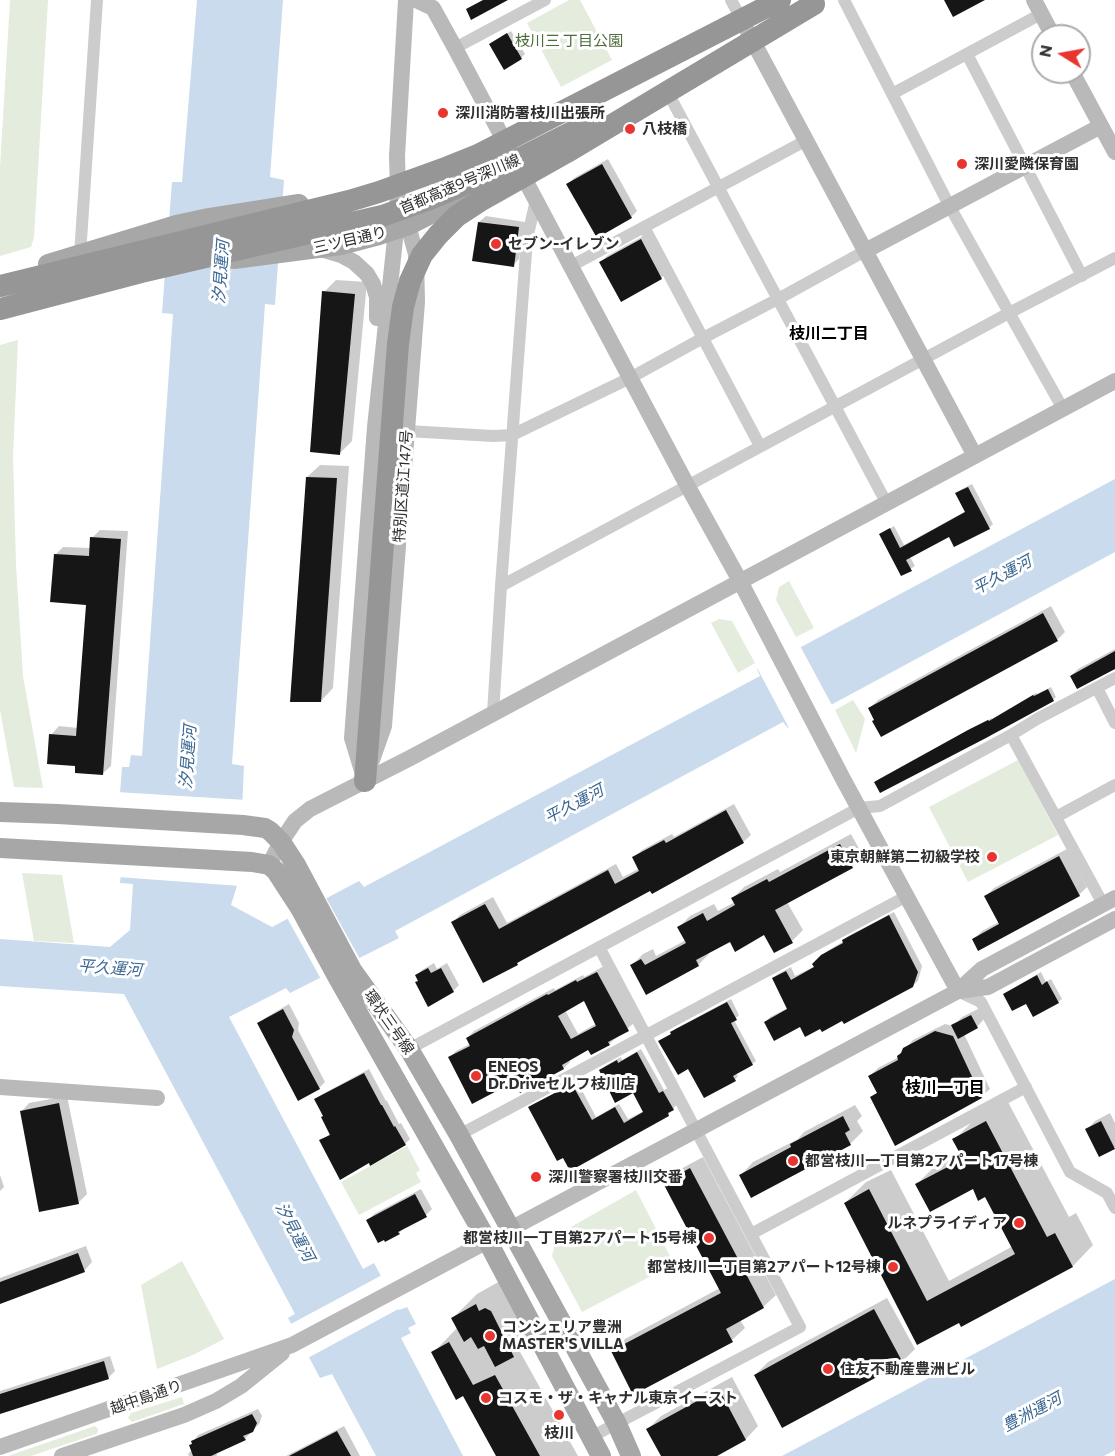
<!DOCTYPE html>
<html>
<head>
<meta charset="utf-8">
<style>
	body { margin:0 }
	#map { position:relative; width:1115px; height:1456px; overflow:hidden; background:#fff; font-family:Commissioner,sans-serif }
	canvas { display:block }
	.north { position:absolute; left:1031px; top:24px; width:60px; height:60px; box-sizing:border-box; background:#fff; border:2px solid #acacac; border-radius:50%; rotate:281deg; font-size:16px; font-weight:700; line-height:24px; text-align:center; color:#2f2f2f }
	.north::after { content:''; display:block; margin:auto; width:21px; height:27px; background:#e8352f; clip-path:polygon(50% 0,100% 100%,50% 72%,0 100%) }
</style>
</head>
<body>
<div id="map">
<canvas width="1115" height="1456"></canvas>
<div class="north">N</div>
</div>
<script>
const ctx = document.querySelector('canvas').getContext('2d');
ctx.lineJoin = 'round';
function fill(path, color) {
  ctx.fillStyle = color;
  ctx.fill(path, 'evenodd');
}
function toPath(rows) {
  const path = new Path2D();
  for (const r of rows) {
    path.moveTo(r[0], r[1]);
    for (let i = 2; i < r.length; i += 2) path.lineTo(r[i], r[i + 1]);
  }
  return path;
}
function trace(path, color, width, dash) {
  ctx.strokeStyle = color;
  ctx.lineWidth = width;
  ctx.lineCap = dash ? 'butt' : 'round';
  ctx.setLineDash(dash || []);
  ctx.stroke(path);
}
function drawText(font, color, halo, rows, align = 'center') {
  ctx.font = font + ' Commissioner,"Noto Sans JP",sans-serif';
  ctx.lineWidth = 6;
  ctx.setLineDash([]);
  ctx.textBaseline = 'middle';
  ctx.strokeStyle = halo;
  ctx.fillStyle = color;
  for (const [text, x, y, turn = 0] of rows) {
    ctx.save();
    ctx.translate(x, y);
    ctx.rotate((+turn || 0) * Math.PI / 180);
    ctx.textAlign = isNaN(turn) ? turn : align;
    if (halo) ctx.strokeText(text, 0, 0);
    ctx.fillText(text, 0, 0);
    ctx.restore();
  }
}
fill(toPath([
	[10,0,48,0,34,237,31,247,0,256,0,168],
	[569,0,580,0,612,60,561,87,527,23],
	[18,340,13,456,16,565,23,676,43,788,14,787,0,710,0,345],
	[789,581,814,628,796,637,776,600,779,587],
	[719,619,732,621,755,663,738,673,711,623],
	[853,700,865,719,856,753,835,710],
	[1018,760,1058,835,968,882,929,807],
	[22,873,62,875,74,943,34,941],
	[407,1146,420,1170,416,1173,421,1182,359,1215,341,1182],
	[636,1190,674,1264,582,1312,552,1256,557,1235],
	[182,1261,224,1339,195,1354,157,1369,141,1285],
	[182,1397,184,1404,132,1422,128,1418,131,1413],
	[95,1426,98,1429,98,1432,96,1434,31,1456,8,1456]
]), '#e3ecdd');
fill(toPath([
	[197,0,283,0,270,177,284,180,275,305,265,304,232,764,244,766,239,879,231,905,272,927,359,881,364,887,760,676,757,669,801,647,1115,479,1115,552,788,728,783,722,395,931,399,938,290,993,286,988,229,1017,363,1269,374,1263,399,1310,407,1307,416,1324,408,1328,411,1333,401,1338,463,1456,376,1456,332,1374,320,1378,288,1318,295,1314,124,994,0,986,0,939,110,947,130,930,133,884,120,883,121,873,114,872,122,767,129,767,131,755,142,756,173,314,162,313,172,182,182,182],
	[1115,1279,1115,1450,1104,1456,782,1456]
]), '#c9dbec');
fill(toPath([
	[799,644,833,707,790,730,756,666],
	[117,792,246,800,242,880,240,886,118,877,118,876,112,875,111,872],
	[325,896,361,961,322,981,286,916],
	[384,1274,400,1307,404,1306,306,1359,289,1325]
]), '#fff');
fill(toPath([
	[511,31,525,54,521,58,491,44],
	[608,159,637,211,631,217,568,184,574,178],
	[486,216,525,222,519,259,513,265,479,222],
	[647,234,667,272,661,278,601,262,607,256],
	[336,280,367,282,352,441,340,453,324,292],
	[320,465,349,466,333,688,321,701,307,477],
	[972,484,993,524,989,528,949,535,910,557,915,566,902,574,880,535,894,526,904,545,966,511,957,494,960,490],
	[100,530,128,531,111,766,102,774,76,765,51,735,59,726,78,728,88,603,55,555,63,547,91,548,92,538],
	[1051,606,1065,632,1057,640,870,708,878,700],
	[1115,649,1115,668,1071,676,1078,669],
	[1051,687,1056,697,1053,700,876,782,879,779,972,728,992,718,992,719,1036,693,1037,694],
	[734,804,751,835,743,842,651,889,522,959,517,964,453,922,460,915,493,897,507,923,616,864,623,877,640,868,634,858,642,850,672,834,674,837],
	[851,834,863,856,852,867,787,902,803,930,792,941,765,933,730,940,708,952,709,954,698,965,632,965,643,954,653,949,656,956,686,940,679,927,690,916,714,904,718,911,735,902,733,898,744,887,778,869,780,872],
	[1067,849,1087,887,1079,895,974,939,982,931,999,922,986,896,994,888],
	[894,912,922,966,918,981,912,986,843,1019,820,1027,766,1022,770,1017,788,1008,773,978,778,974,791,967,795,976,815,966,814,964,827,951,844,941,844,940,848,936],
	[434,963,437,969,447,963,459,985,453,991,419,980,416,976,422,970],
	[604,966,634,1023,609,1044,589,1048,569,1059,570,1062,564,1068,511,1082,449,1058,456,1051,470,1044,467,1038,474,1031,554,988,555,990,583,975,584,977],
	[585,999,597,1023,578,1034,565,1010],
	[1041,972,1046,982,1051,979,1062,999,1058,1002,1027,1002,1009,991],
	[731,999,739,1015,734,1020,756,1061,752,1064,736,1073,738,1076,735,1080,689,1067,660,1041,672,1033,675,1029],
	[289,1004,299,1023,298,1030,325,1082,319,1088,259,1024,265,1018],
	[980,1008,985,1018,977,1027,964,1034,990,1089,981,1097,872,1097,878,1092,870,1076,878,1068,899,1057,905,1049,913,1040,945,1024,953,1026,962,1017],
	[641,1049,664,1090,668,1088,677,1104,668,1115,571,1169,530,1108,534,1104,577,1081,596,1117,619,1104,628,1119,644,1111,633,1091,601,1070,605,1066,621,1057,622,1060],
	[369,1069,386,1101,387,1101,399,1124,401,1123,410,1139,405,1144,321,1141,331,1133,325,1115,316,1099,321,1095],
	[67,1096,87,1194,78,1203,21,1112,29,1103],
	[1008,1102,1069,1217,1076,1213,1093,1245,1073,1266,959,1321,918,1343,845,1203,866,1182,891,1170,949,1281,1013,1246,986,1195,973,1187,917,1184,938,1163,961,1151,954,1140,975,1119],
	[855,1105,862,1116,857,1121,863,1131,850,1144,741,1175,753,1162,798,1139,804,1132],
	[1110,1113,1115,1123,1115,1147,1100,1155,1087,1130,1095,1121],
	[703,1157,776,1295,763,1307,740,1320,745,1328,732,1340,612,1352,625,1339,720,1288,664,1183,677,1171],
	[0,1175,4,1187,0,1191],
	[421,1189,432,1209,426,1215,405,1227,399,1233,368,1220,374,1214],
	[86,1246,92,1262,84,1271,0,1302,0,1278],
	[500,1281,538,1331,519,1350,578,1456,497,1456,463,1394,433,1353,458,1327,453,1318,477,1294],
	[887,1298,915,1349,902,1362,755,1375,768,1362],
	[110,1356,115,1371,109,1377,0,1412,0,1391],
	[732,1377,758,1426,746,1439,714,1456,663,1456,648,1429,661,1416],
	[258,1409,262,1416,259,1424,245,1439,216,1452,217,1456,189,1456,188,1454,192,1450,190,1446,198,1435],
	[344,1426,360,1456,286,1456]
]), '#0003');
fill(toPath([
	[483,0,508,0,471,20,466,9],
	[944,0,985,0,953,17],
	[507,33,522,59,504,70,489,44],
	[602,164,632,218,597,238,566,184],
	[478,222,519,227,514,267,472,261],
	[641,239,662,279,621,302,599,262],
	[322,291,355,294,340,455,310,452],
	[306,477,337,478,321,702,290,702],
	[968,487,990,529,954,547,949,537,906,560,912,571,901,576,879,534,890,528,900,548,965,512,955,493],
	[90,537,121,539,103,775,75,773,75,766,47,764,49,734,76,736,86,605,50,602,54,554,89,556],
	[1043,613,1058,641,881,737,872,721,874,720,868,708],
	[1115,651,1115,669,1077,689,1070,676],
	[1048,689,1054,701,986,738,880,793,874,782,968,730,988,720,989,721,1033,695,1034,696],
	[726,810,744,843,652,894,650,891,517,963,518,965,483,983,451,922,485,904,499,929,608,870,615,884,639,871,632,857,664,840,666,843],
	[840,844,853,868,775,910,793,943,774,953,764,935,735,952,730,942,696,960,699,966,646,995,630,965,641,959,645,965,686,943,677,927,703,913,707,921,735,905,731,898,767,879,769,882],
	[1059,856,1080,896,978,951,972,939,999,924,984,896],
	[889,915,918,972,913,987,844,1024,842,1021,822,1032,820,1029,805,1037,800,1027,774,1041,764,1022,787,1009,772,978,786,971,791,980,814,967,812,964,821,955,843,943,842,940],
	[428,968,431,973,441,968,454,992,428,1007,415,982,418,981,415,975],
	[597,972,629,1031,608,1042,610,1045,591,1055,588,1050,562,1065,564,1069,520,1093,518,1089,514,1091,510,1084,472,1104,448,1057,470,1046,466,1038,547,994,548,995,576,980,577,982],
	[584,1001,596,1026,571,1039,558,1016],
	[1037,975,1042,985,1047,981,1059,1003,1033,1017,1026,1004,1012,1011,1003,994],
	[727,1002,737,1020,731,1023,753,1065,733,1076,736,1081,704,1098,688,1069,678,1075,658,1041,671,1034,670,1032],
	[283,1009,294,1030,292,1037,320,1089,298,1101,257,1023],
	[971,1015,978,1028,958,1039,951,1025],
	[935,1031,953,1036,982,1098,895,1146,870,1097,877,1093,868,1076,898,1060,897,1056,901,1053,903,1048],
	[637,1052,659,1093,663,1091,674,1110,668,1113,669,1116,570,1171,563,1158,557,1161,528,1107,572,1084,592,1120,615,1107,624,1123,643,1112,633,1093,615,1103,599,1070,617,1060,618,1063],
	[364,1073,381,1105,382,1105,394,1127,395,1126,406,1145,370,1166,369,1163,340,1180,319,1140,330,1135,321,1117,323,1116,314,1099],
	[59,1103,79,1204,39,1212,20,1111],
	[843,1116,850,1130,845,1133,851,1145,751,1198,739,1175,791,1147,790,1144],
	[986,1121,1047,1237,1055,1233,1073,1267,961,1327,959,1323,917,1345,844,1203,869,1189,927,1301,1015,1254,985,1197,978,1201,973,1189,930,1212,915,1184,963,1159,952,1139],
	[1101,1121,1115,1149,1099,1157,1085,1129],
	[690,1168,764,1308,726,1329,733,1342,633,1395,611,1351,721,1293,663,1183],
	[415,1194,427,1217,398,1232,400,1234,385,1242,384,1240,378,1243,366,1220],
	[78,1253,85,1272,0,1304,0,1282],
	[476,1304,479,1311,485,1308,491,1311,514,1357,495,1367,484,1346,478,1349,471,1337,464,1342,451,1318],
	[874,1309,903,1363,782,1428,754,1375],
	[449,1342,473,1385,495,1375,540,1456,496,1456,463,1396,456,1400,431,1352],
	[104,1361,109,1379,0,1414,0,1394],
	[719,1389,746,1440,717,1456,661,1456,646,1429],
	[252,1414,257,1423,253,1432,243,1436,246,1440,211,1456,193,1456,189,1445,192,1444,191,1441],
	[337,1431,351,1456,289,1456]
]), '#161616');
trace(toPath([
	[731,0,742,20],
	[844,0,950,207,1063,409],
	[455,48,545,0],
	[967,54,1082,276],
	[666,89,887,504],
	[892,94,1041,14],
	[644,227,760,446],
	[80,255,97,0],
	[571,266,805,141],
	[407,431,493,436,512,435,630,378,703,338,778,299,865,251],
	[501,586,1009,313,1115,258],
	[1097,688,1115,723],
	[493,713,501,586,527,239,536,200],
	[1011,735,1103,904],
	[1056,817,1115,785],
	[958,991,981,1002,1070,1172,1107,1193,1115,1208],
	[409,1049,859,808,880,806,1011,735,1037,719,1115,678],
	[459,1135,907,896],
	[751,1234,1026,1087],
	[591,1437,800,1327,599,947]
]), '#ccc', 12);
trace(toPath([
	[416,0,433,8,455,48,687,485,740,581,843,779,958,991],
	[1034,0,1053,36],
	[748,32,975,456],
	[1072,72,1115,152],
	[321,249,341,255,354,262,367,274,373,284,377,297,377,318],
	[865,251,1101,126],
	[372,760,384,726,417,302,416,254,405,215],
	[362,771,352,738,375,427,396,230,398,191,397,156,406,0],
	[269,865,281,842,295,821,310,809,412,757,1115,381],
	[958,991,988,987,1115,919],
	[0,1087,157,1098],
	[0,1447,292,1345,958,991,982,969,1115,898],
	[62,1456,184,1415,216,1401,241,1386,282,1353]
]), '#b9b9b9', 16);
trace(toPath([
	[234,259,341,245,379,235,409,225,491,183],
	[48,264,176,225,204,219,299,204],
	[0,812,58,814,243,825,265,828,270,831,281,842,296,865,352,970,409,1049,459,1135,617,1424,631,1456],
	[0,848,252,862,269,865,276,871,300,908,338,978,488,1242,601,1456]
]), '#a7a7a7', 20);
trace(toPath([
	[365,781,373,677]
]), '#969696', 22);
trace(toPath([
	[0,286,349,201,379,192,448,167,478,155,513,137,780,0],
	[0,309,141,272,382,216,427,200,489,174,584,126],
	[373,677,398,344,403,307,410,281,422,255,438,235,457,216,480,201,567,152,814,4]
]), '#969696', 22);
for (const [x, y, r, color] of [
	[443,113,6,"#e8352f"],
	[630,129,6,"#e8352f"],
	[962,164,6,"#e8352f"],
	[496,244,6,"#e8352f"],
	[992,857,6,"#e8352f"],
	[476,1076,6,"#e8352f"],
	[793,1161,6,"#e8352f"],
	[536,1177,6,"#e8352f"],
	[1019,1223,6,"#e8352f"],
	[709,1238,6,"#e8352f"],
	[893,1267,6,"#e8352f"],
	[490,1336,6,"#e8352f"],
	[828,1369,6,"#e8352f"],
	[486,1398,6,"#e8352f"],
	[559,1415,6,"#e8352f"]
]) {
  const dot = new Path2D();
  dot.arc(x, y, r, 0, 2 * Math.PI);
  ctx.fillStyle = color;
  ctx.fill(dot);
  trace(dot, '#fff', 2);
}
drawText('15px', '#4d6c3b', '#fff', [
	["枝川三 丁目公園",569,41]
]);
drawText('bold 15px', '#2f2f2f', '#fff', [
	["深川消防署枝川出張所",455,113],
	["八枝橋",642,129],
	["深川愛隣保育園",974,164],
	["セブン-イレブン",508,244],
	["東京朝鮮第二初級学校",980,857,"right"],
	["ENEOS",488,1067],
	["Dr.Driveセルフ枝川店",488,1084],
	["都営枝川一丁目第2アパート17号棟",805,1161],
	["深川警察署枝川交番",548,1177],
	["ルネプライディア",1007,1223,"right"],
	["都営枝川一丁目第2アパート15号棟",697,1238,"right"],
	["都営枝川一丁目第2アパート12号棟",881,1267,"right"],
	["コンシェリア豊洲",502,1327],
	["MASTER'S VILLA",502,1344],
	["住友不動産豊洲ビル",840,1369],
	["コスモ・ザ・キャナル東京イースト",498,1398],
	["枝川",559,1433,"center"]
], 'left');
drawText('15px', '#2f2f2f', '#fff', [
	["首都高速9号深川線",460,184,-23],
	["三ツ目通り",350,240,-13],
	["特別区道江147号",403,486,-86],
	["環状三号線",389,1022,55],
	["越中島通り",146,1397,-19]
]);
drawText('italic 16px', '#3b6793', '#fff', [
	["汐見運河",221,272,-86],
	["平久運河",1002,575,-28],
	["汐見運河",188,757,-86],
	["平久運河",574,804,-28],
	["平久運河",110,968,4],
	["汐見運河",295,1232,62],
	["豊洲運河",1032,1412,-28]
]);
drawText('bold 16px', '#000', '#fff', [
	["枝川二丁目",829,334],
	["枝川一丁目",945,1088]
]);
</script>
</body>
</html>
